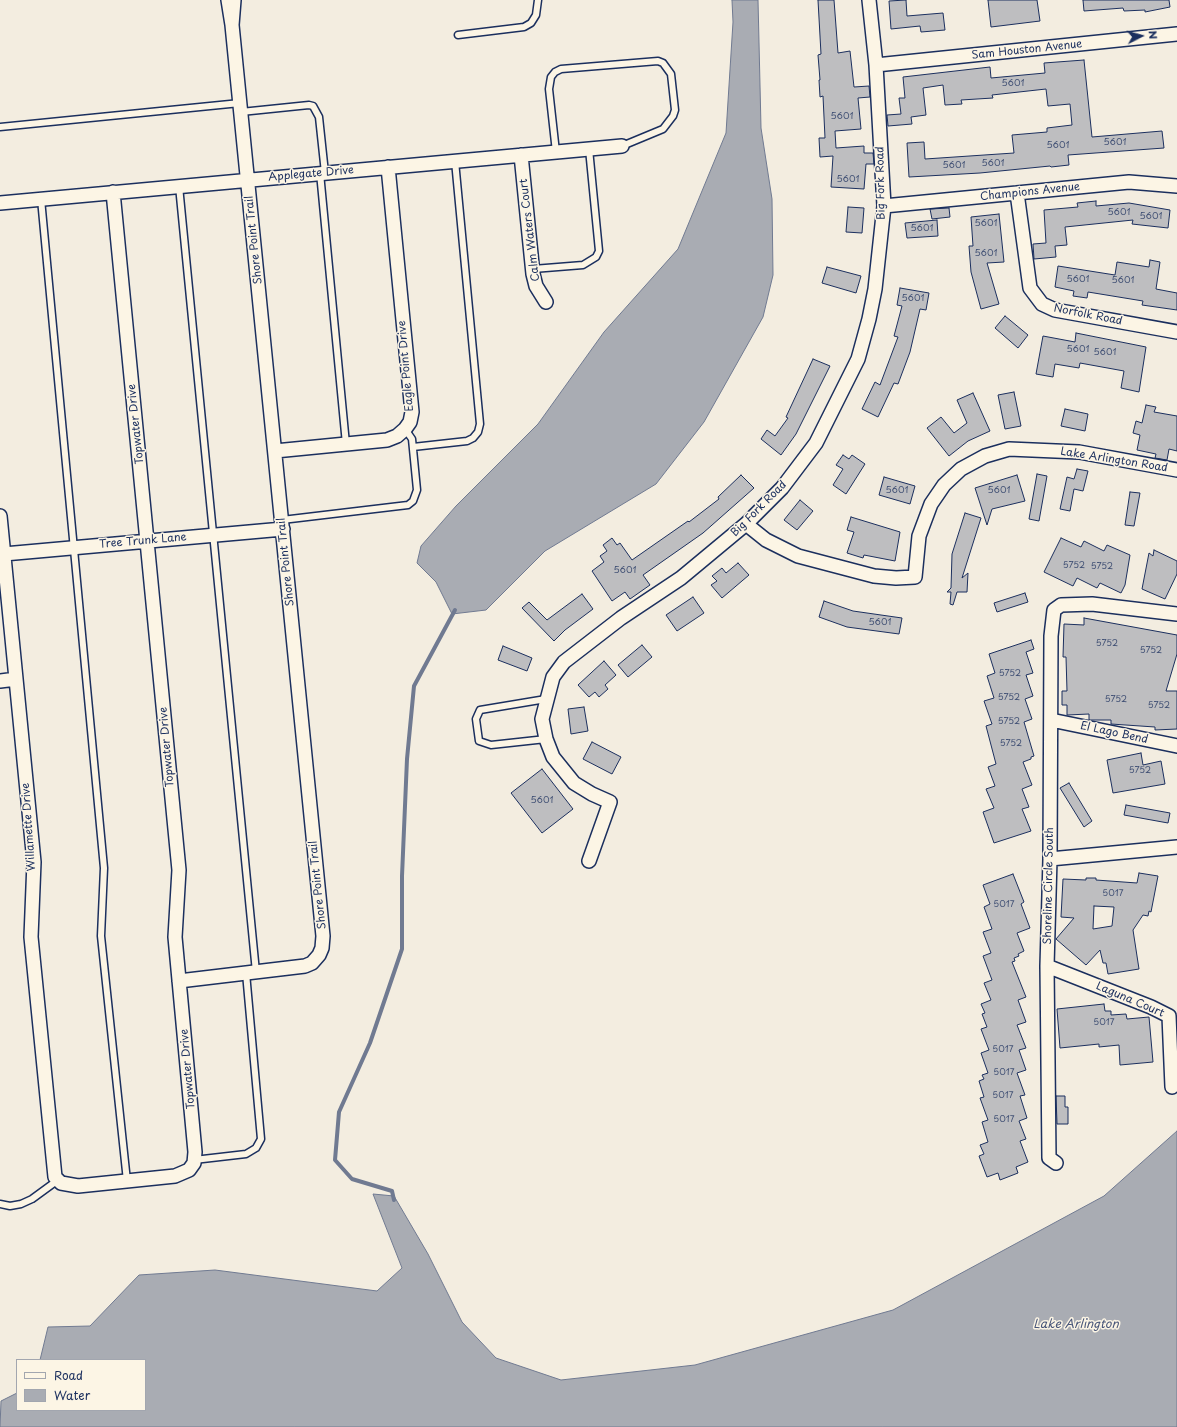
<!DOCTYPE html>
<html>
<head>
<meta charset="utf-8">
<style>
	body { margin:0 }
	#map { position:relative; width:1177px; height:1427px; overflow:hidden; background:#f3ede0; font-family:"Playpen Sans",sans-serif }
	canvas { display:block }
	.legend { position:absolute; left:16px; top:1359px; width:130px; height:52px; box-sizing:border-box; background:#fcf5e5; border:1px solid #a2a6af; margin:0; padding:5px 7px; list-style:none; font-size:12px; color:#1b2f5e }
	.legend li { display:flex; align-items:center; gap:8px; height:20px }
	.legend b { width:20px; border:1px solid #a2a6af }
	.north { position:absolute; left:1121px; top:16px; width:40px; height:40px; -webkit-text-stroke:3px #fcf5e5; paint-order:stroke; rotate:84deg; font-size:11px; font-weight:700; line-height:16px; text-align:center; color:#1b2f5e }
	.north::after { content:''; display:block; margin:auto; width:14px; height:18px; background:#1b2f5e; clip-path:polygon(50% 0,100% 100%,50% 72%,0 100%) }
</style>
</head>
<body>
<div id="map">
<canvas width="1177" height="1427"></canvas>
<ul class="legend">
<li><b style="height:5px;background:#fcf5e5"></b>Road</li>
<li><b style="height:11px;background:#a9acb3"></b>Water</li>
</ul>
<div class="north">N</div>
</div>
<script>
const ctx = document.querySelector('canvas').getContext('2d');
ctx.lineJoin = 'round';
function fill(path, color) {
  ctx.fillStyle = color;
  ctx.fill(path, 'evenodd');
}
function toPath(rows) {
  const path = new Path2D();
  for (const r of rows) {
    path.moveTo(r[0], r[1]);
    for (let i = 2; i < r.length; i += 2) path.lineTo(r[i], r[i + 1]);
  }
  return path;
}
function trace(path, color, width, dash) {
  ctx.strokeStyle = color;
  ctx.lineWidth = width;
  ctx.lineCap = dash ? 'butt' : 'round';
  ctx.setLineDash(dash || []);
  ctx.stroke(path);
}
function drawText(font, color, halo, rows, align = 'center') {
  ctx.font = font + ' "Playpen Sans",sans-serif';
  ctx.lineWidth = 3;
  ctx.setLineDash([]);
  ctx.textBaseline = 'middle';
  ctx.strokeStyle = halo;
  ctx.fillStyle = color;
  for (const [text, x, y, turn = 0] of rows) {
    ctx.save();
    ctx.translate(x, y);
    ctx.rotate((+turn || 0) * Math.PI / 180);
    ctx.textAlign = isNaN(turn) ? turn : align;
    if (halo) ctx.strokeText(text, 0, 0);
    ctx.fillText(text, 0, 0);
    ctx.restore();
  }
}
const water = toPath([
	[732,0,758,0,761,128,772,199,773,275,763,317,704,422,656,484,545,551,486,610,452,614,436,582,417,563,421,546,456,506,538,424,604,332,678,249,726,133,733,22,732,0],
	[1177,1131,1177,1427,0,1427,1,1401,17,1393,17,1410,145,1410,145,1360,40,1360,48,1327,90,1326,139,1275,215,1270,377,1291,402,1268,373,1194,394,1196,428,1254,462,1322,496,1358,561,1380,695,1365,893,1310,1104,1196,1177,1131]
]);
fill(water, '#a9acb3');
trace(water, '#707a91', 1);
trace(toPath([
	[394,1200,392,1191,352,1179,335,1160,339,1112,370,1043,402,949,402,876,407,759,414,686,455,610]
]), '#707a91', 4);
const building = toPath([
	[818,0,834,0,838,53,850,51,854,87,869,86,870,97,858,98,861,129,835,131,836,148,864,146,864,153,873,153,874,164,866,164,864,189,831,187,833,156,820,157,819,138,825,138,823,96,820,97,819,80,820,80,818,55,821,54,818,0],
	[906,0,907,16,943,13,945,30,921,32,920,26,891,29,889,1,906,0],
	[988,0,1037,0,1040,21,991,27,988,0],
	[1083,0,1169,0,1170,7,1145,12,1145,10,1124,11,1123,8,1084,11,1083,0],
	[1084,60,1092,137,1162,131,1164,148,1068,155,1069,165,1051,167,1050,166,980,173,909,177,907,143,924,142,925,159,1014,153,1012,135,1047,132,1047,128,1072,125,1070,104,1048,106,1046,89,992,95,993,98,961,100,962,104,945,105,943,85,923,88,926,115,911,117,912,124,888,126,887,115,901,114,899,98,905,98,903,77,990,67,991,78,1045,73,1044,63,1084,60],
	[1096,201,1096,206,1129,203,1170,210,1168,228,1132,224,1133,220,1065,227,1067,245,1055,246,1056,257,1034,259,1033,244,1046,243,1044,210,1078,207,1077,203,1096,201],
	[848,207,864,208,862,233,846,232,848,207],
	[949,208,950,217,932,219,930,209,949,208],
	[999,214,1004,262,987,263,999,304,981,309,971,272,969,246,973,246,971,217,999,214],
	[937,220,938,236,907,238,905,223,937,220],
	[1150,260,1160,262,1156,289,1177,293,1177,310,1142,305,1143,301,1088,292,1087,298,1073,296,1074,291,1055,287,1058,266,1115,275,1117,262,1149,267,1150,260],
	[827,267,861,276,856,293,822,283,827,267],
	[900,288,929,293,926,310,920,309,910,352,898,384,894,383,878,417,862,409,875,382,880,385,898,337,894,336,902,306,897,305,900,288],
	[1005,316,1028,335,1018,348,995,328,1005,316],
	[1076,333,1146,347,1139,392,1121,388,1124,371,1080,363,1079,368,1055,364,1053,377,1036,374,1043,336,1075,342,1076,333],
	[813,359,830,366,796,434,781,455,761,439,767,430,775,436,788,418,786,417,813,359],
	[1014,392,1021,426,1005,429,998,395,1014,392],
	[973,393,990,431,968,441,949,456,927,428,941,417,954,433,967,423,957,400,973,393],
	[1146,405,1156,407,1154,412,1177,416,1177,451,1169,449,1167,460,1155,458,1156,454,1137,450,1140,435,1133,433,1136,421,1142,423,1146,405],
	[1065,409,1088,414,1085,431,1061,426,1065,409],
	[843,455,849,459,852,455,865,464,846,494,833,485,843,469,836,465,843,455],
	[1077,469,1088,471,1083,491,1074,489,1070,511,1060,509,1067,477,1074,479,1077,469],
	[1037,474,1047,476,1039,521,1029,519,1037,474],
	[741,475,754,488,703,533,643,575,650,585,630,599,625,592,612,601,592,571,604,562,600,556,607,551,603,545,612,538,617,545,620,543,632,560,688,521,689,522,719,499,718,497,741,475],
	[1017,475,1025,501,992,509,987,525,975,488,1017,475],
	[884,477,915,486,910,504,879,495,884,477],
	[1130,492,1140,493,1134,526,1125,525,1130,492],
	[800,500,813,511,797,530,784,520,800,500],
	[965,513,981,518,962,578,968,573,967,592,957,592,953,605,950,604,951,592,947,592,951,588,952,554,965,513],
	[851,517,900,532,895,561,864,555,863,558,847,553,854,532,847,530,851,517],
	[1061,538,1081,547,1084,541,1104,551,1107,545,1130,555,1125,585,1121,593,1100,583,1097,588,1077,578,1073,586,1044,572,1061,538],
	[1154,550,1177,561,1177,574,1165,599,1142,589,1149,553,1153,556,1154,550],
	[738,563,749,575,722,598,711,585,717,581,712,576,722,568,726,573,738,563],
	[1025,593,1028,602,997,612,994,603,1025,593],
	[582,594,593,609,565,630,554,641,522,608,529,602,547,620,582,594],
	[693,597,704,613,677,631,666,615,693,597],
	[824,601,853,611,902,618,899,634,847,627,819,617,824,601],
	[1084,618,1177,635,1177,654,1166,691,1177,691,1177,729,1155,730,1155,727,1111,724,1111,720,1089,720,1089,714,1067,715,1067,705,1062,705,1062,691,1067,691,1066,657,1063,657,1064,624,1084,625,1084,618],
	[1031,640,1034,649,1026,652,1033,673,1026,675,1033,696,1025,699,1032,719,1024,722,1034,756,1031,757,1031,759,1023,762,1032,785,1022,789,1029,807,1022,809,1031,831,994,843,983,812,994,808,986,789,995,786,988,767,996,764,986,726,992,724,984,701,994,698,987,676,995,673,989,654,1031,640],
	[642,645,652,657,628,677,618,665,642,645],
	[503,646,532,658,527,671,498,660,503,646],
	[604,661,616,675,605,685,608,689,599,697,595,692,589,697,578,685,604,661],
	[584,707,588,731,571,734,568,709,584,707],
	[592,742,621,757,612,774,583,759,592,742],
	[1141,753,1143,765,1161,761,1165,784,1113,793,1107,760,1141,753],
	[542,769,573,809,542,833,511,793,542,769],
	[1069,783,1092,821,1084,827,1060,788,1069,783],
	[1126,805,1170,813,1168,823,1124,815,1126,805],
	[1139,873,1158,876,1151,912,1149,911,1148,916,1143,915,1133,930,1139,969,1108,974,1106,963,1103,963,1100,950,1086,965,1056,939,1074,918,1061,917,1063,879,1086,880,1086,878,1096,878,1096,880,1137,883,1139,873],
	[1094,906,1114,907,1112,926,1093,929,1094,906],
	[1013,874,1024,902,1021,904,1030,928,1017,933,1024,951,1018,954,1019,956,1014,958,1015,961,1012,962,1026,997,1018,1000,1026,1022,1017,1025,1026,1048,1019,1050,1026,1070,1017,1073,1025,1095,1020,1096,1027,1118,1019,1121,1026,1139,1020,1141,1028,1162,1016,1167,1018,1173,1000,1180,998,1173,987,1177,979,1156,984,1154,980,1145,988,1142,982,1122,988,1120,980,1098,984,1097,979,1081,984,1079,982,1075,988,1073,981,1053,989,1050,981,1029,987,1027,982,1014,985,1013,981,1004,991,1000,984,983,992,980,983,956,991,953,983,932,992,929,984,907,990,904,983,885,1013,874],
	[1104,1004,1105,1011,1111,1011,1111,1015,1126,1014,1127,1019,1149,1017,1153,1062,1120,1065,1119,1045,1099,1047,1099,1044,1060,1048,1057,1009,1104,1004],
	[1056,1096,1065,1096,1065,1107,1068,1107,1068,1124,1057,1124,1056,1096]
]);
fill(building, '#bebec0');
trace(building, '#1b2f5e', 1);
const lane = toPath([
	[458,35,524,27,531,23,536,15,538,0],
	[241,112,309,105,313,106,319,117,325,173],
	[0,127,240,103],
	[556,152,549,89,551,77,555,72,561,69,658,61,663,63,671,74,675,110,673,116,663,129,622,146],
	[320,173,346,444],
	[179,186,256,972],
	[41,199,104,868,101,936,127,1181],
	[533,269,583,265,596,257,599,251,589,149],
	[413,447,467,441,473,438,478,432,480,424,455,161],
	[282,520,408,505,413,501,417,490,412,439,405,429],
	[546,739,491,745,479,741,476,719,480,710,546,699],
	[194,1160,246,1154,256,1148,261,1139,246,973],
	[0,1204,10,1206,21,1204,32,1199,58,1180]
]);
const street = toPath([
	[228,0,232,25,234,0],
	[876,65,1177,34],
	[521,155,533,274,536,286,546,302],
	[1017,193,1030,288,1042,304,1055,310,1177,332],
	[0,203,622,146],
	[884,206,1129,182,1177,186],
	[275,451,387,440,397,436,405,429,410,422,412,412,388,167],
	[0,516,34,862,31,937,55,1177,61,1183,78,1186,175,1176,189,1170,194,1163,195,1152,175,937,179,870,113,192],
	[746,524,766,540,798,556,874,576,896,578,915,577,919,536,931,504,944,485,961,469,985,456,1009,449,1079,452,1177,470],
	[4,554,283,529],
	[0,681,16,679],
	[1051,720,1177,746],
	[1050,859,1177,847],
	[589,861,610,802,592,794,574,783,553,757,546,739,542,719,553,677,564,662,621,618,681,578,746,524,782,488,816,443,858,359,869,319,875,289,884,206,876,65,869,0],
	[1047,966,1151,1007,1169,1016,1172,1087],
	[179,981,305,966,312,963,319,955,322,948,323,936,232,25],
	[1056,1163,1049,1158,1047,966,1050,859,1051,636,1054,610,1061,605,1092,604,1177,614]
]);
trace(lane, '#1b2f5e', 9);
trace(street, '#1b2f5e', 16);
trace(lane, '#fcf5e5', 6);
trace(street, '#fcf5e5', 13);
drawText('9px', '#445376', null, [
	["5601",1013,84],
	["5601",842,117],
	["5601",1115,143],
	["5601",1058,146],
	["5601",993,164],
	["5601",954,166],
	["5601",848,180],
	["5601",1119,213],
	["5601",1151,217],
	["5601",986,224],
	["5601",922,229],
	["5601",986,254],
	["5601",1078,280],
	["5601",1123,281],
	["5601",913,299],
	["5601",1078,350],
	["5601",1105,353],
	["5601",897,491],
	["5601",999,491],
	["5752",1074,566],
	["5752",1102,567],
	["5601",625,571],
	["5601",880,623],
	["5752",1107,644],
	["5752",1151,651],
	["5752",1010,674],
	["5752",1009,698],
	["5752",1116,700],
	["5752",1159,706],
	["5752",1009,722],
	["5752",1011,744],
	["5752",1140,771],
	["5601",542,801],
	["5017",1113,894],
	["5017",1004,905],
	["5017",1104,1023],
	["5017",1003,1050],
	["5017",1004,1073],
	["5017",1003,1096],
	["5017",1004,1120]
]);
drawText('11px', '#1b2f5e', '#fcf5e5', [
	["Sam Houston Avenue",1027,50,-6],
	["Applegate Drive",311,174,-5],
	["Big Fork Road",881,183,-91],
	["Champions Avenue",1030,192,-6],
	["Calm Waters Court",530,230,-97],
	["Shore Point Trail",254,240,-96],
	["Norfolk Road",1088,315,11],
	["Eagle Point Drive",406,366,-95],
	["Topwater Drive",136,424,-96],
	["Lake Arlington Road",1114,460,9],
	["Big Fork Road",759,509,-45],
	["Tree Trunk Lane",143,541,-5],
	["Shore Point Trail",286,562,-96],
	["El Lago Bend",1114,733,12],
	["Topwater Drive",167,747,-95],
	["Willamette Drive",29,827,-94],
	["Shore Point Trail",318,885,-96],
	["Shoreline Circle South",1049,886,-89],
	["Laguna Court",1130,1000,23],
	["Topwater Drive",188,1069,-95]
]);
drawText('italic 12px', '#465478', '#fcf5e5', [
	["Lake Arlington",1076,1325]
]);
</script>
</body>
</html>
